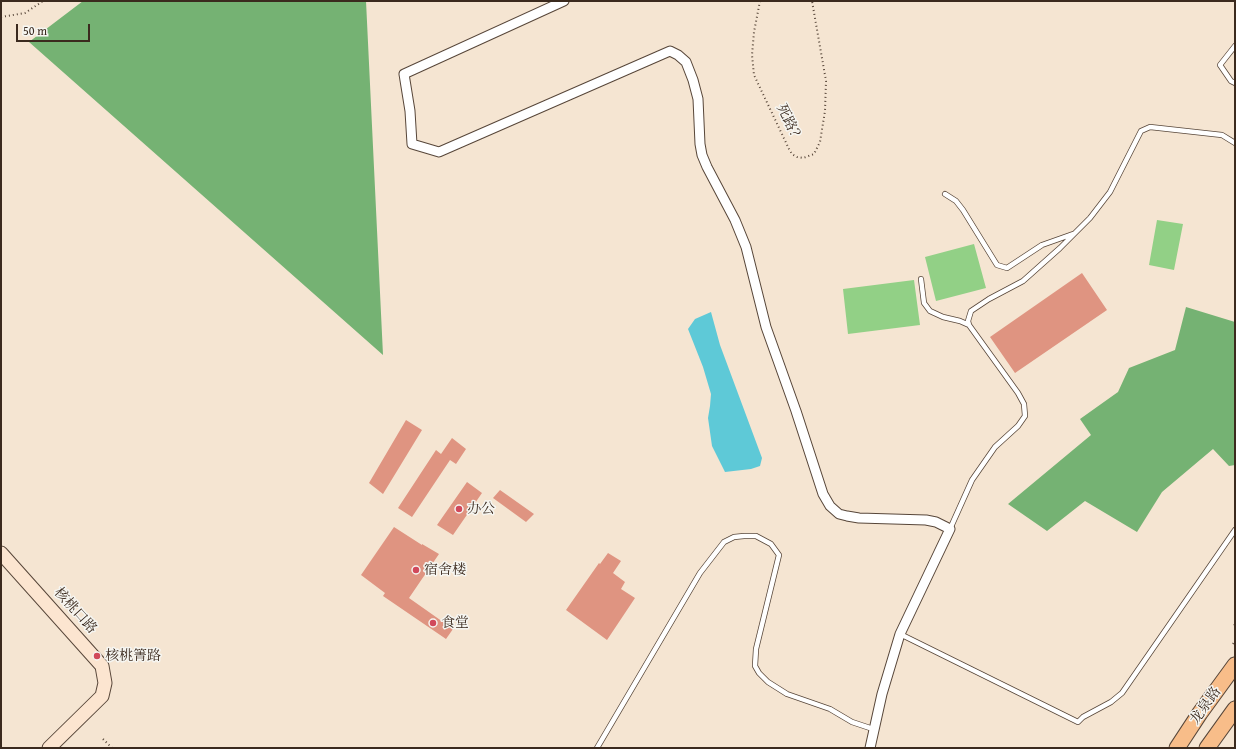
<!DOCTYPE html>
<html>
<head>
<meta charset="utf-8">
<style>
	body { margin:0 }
	#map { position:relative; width:1236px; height:749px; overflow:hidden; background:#f5e5d2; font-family:"Gentium Book Plus",serif }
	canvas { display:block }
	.frame { position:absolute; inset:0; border:2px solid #3b2a1e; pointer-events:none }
	.scale { position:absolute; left:16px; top:24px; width:74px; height:18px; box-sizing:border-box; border:2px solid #3b2a1e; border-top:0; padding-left:5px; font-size:12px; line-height:14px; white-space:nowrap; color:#3b2a1e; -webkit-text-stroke:3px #f6f6f2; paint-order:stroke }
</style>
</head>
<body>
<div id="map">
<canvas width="1236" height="749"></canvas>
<div class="frame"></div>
<div class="scale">50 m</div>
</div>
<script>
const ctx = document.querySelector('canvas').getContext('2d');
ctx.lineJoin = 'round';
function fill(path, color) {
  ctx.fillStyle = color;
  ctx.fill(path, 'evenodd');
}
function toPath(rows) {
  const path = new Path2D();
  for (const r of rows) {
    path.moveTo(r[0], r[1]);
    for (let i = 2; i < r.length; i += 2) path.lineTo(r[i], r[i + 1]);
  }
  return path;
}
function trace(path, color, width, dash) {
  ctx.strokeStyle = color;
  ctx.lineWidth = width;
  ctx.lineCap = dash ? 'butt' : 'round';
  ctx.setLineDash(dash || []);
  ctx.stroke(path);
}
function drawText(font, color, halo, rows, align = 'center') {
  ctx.font = font + ' "Gentium Book Plus","Noto Serif SC",serif';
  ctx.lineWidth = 3;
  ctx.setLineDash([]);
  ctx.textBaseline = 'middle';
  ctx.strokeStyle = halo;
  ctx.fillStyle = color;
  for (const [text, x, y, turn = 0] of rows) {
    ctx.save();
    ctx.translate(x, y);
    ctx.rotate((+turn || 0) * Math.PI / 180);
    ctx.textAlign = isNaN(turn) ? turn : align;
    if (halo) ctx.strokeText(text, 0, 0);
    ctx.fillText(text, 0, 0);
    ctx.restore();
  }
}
fill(toPath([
	[1157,220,1183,224,1174,270,1149,265],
	[974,244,986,288,936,301,925,257],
	[914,280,920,325,848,334,843,289]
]), '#92d086');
fill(toPath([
	[83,1,366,1,383,355,29,42],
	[1186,307,1235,322,1235,465,1229,466,1213,449,1162,492,1137,532,1085,501,1047,531,1008,504,1091,435,1080,419,1118,392,1129,368,1175,350]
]), '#75b273');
fill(toPath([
	[711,312,720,345,762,458,760,466,751,469,725,472,712,446,708,418,710,406,711,394,703,367,688,329,695,319]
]), '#5ec9d7');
fill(toPath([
	[1082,273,1107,310,1015,373,990,337],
	[406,420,422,430,383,494,369,483],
	[452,438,466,449,456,464,450,460,412,517,398,508,436,450,441,454],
	[467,482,482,493,453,535,437,525],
	[500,490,534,514,526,522,493,498],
	[394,527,422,545,422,544,439,554,409,598,453,629,446,639,383,596,385,593,361,575],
	[608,553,621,561,613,573,625,582,621,589,635,598,607,640,566,610,599,563,600,564]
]), '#df9481');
const lane = toPath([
	[1235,46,1220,65,1231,81,1235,83],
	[945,194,956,201,963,210,997,265,1007,268,1042,245,1073,234],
	[921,279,924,303,930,311,943,317,960,321,969,325],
	[950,529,972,480,995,447,1018,426,1025,416,1024,404,1018,393,969,325,968,321,971,311,989,299,1023,281,1060,248,1090,218,1110,192,1141,131,1150,127,1222,135,1235,143],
	[900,634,1078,722,1083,717,1111,702,1122,693,1235,530],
	[597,748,700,573,724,542,734,537,744,536,756,536,771,544,779,555,756,649,755,666,759,673,768,682,787,694,830,709,852,722,873,729]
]);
const street = toPath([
	[564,1,404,74,410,111,412,144,439,152,670,51,678,55,686,62,693,80,698,99,700,144,702,155,707,167,735,220,746,247,766,327,796,411,823,494,830,506,839,514,847,516,859,518,926,520,936,522,950,529,900,634,882,694,870,748]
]);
const secondary = toPath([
	[1,553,102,666,105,683,102,696,49,748]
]);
const primary = toPath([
	[1177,748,1200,713,1235,665],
	[1207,748,1235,709]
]);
trace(lane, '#574639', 6);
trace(street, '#574639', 11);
trace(secondary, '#574639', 15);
trace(primary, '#574639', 17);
trace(toPath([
	[760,1,754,32,752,55,754,75,789,149,792,154,797,157,803,158,814,154,820,142,825,111,826,81,812,1],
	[1,17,25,13,43,1],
	[1234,624,1235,625],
	[1233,644,1235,641],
	[103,739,112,748]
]), '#574639', 2, [1, 3]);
trace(lane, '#fff', 4.5);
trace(street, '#fff', 9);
trace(secondary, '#fce5d0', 13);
trace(primary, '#f8bd89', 15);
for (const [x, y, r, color] of [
	[459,509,4,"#d1495b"],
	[416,570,4,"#d1495b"],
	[433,623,4,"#d1495b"],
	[97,656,4,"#d1495b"]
]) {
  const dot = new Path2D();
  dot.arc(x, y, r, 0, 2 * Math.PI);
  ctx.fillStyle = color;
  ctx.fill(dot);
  trace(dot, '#f6f6f2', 1.5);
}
drawText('14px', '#3b2a1e', '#f6f6f2', [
	["死路？",789,124,64],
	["核桃口路",75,611,48],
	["龙泉路",1206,706,-55]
]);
drawText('14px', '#3b2a1e', '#f6f6f2', [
	["办公",467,509],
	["宿舍楼",424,570],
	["食堂",441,623],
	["核桃箐路",105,656]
], 'left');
</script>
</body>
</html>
